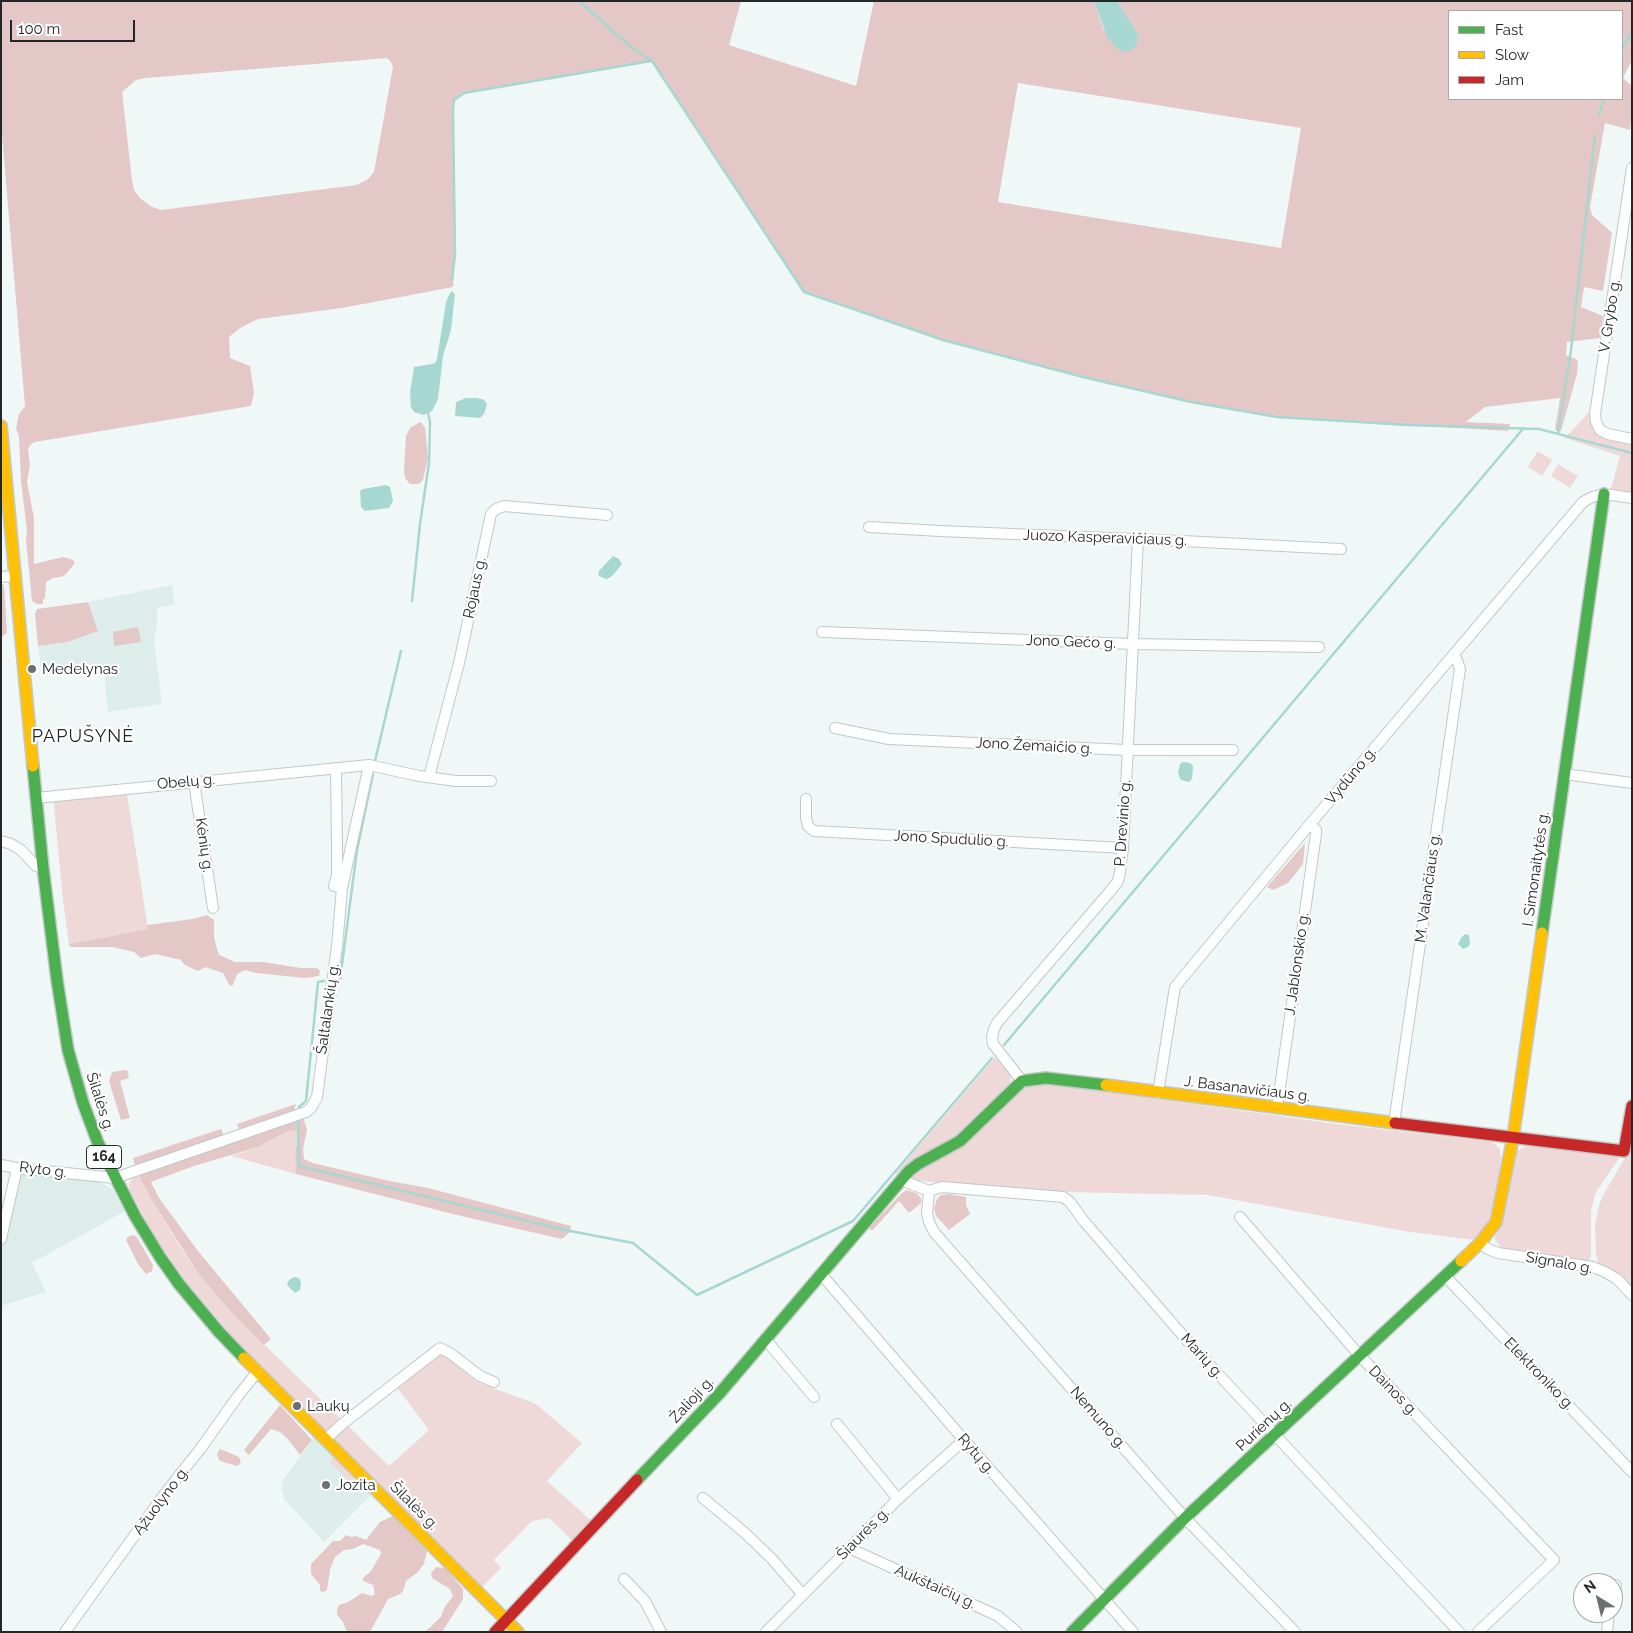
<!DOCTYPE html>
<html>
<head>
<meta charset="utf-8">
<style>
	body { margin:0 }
	#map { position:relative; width:1633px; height:1633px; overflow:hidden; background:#f0f8f7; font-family:Raleway,sans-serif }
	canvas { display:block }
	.frame { position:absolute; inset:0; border:2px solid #232827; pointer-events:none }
	.legend { position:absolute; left:1448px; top:10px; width:175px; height:90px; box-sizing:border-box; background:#fff; border:1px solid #a7a9a9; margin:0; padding:6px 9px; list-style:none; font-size:15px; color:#232827 }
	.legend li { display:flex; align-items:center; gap:10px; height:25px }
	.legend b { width:25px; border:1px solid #a7a9a9 }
	.north { position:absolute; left:1573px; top:1573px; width:50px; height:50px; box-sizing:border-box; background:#fff; border:1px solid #a7a9a9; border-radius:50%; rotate:324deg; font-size:14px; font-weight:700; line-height:20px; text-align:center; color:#232827 }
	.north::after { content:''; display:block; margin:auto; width:18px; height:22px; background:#6b7170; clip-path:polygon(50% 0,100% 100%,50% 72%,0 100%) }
	.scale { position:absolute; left:10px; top:20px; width:125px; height:22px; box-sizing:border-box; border:2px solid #232827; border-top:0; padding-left:6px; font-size:15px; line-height:18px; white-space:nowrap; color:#232827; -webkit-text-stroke:4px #fff; paint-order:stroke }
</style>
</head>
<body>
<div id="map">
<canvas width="1633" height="1633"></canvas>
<div class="frame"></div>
<ul class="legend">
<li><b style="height:6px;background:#4caf50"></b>Fast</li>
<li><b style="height:6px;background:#ffc107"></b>Slow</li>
<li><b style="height:6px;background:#c62828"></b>Jam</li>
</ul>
<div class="north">N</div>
<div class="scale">100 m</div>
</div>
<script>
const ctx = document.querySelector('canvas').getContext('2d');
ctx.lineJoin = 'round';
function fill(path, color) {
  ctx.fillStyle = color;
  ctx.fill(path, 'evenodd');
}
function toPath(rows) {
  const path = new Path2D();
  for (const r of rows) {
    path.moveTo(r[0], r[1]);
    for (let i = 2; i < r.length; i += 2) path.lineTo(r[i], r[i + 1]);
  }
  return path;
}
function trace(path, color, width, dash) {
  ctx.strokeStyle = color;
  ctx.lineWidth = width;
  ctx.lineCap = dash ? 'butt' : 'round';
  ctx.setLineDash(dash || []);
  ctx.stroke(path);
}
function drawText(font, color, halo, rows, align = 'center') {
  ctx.font = font + ' Raleway,sans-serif';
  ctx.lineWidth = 4.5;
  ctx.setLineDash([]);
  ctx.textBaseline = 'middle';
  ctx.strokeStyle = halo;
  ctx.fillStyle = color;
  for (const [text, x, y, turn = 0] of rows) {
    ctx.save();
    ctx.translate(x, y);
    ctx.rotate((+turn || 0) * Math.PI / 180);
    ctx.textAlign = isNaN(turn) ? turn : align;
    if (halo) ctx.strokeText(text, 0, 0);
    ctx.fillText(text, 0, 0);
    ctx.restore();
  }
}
fill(toPath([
	[172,585,175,604,157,608,157,625,154,640,162,704,108,712,103,665,42,676,38,646,68,642,98,631,88,602],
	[16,1172,100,1182,112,1189,125,1211,32,1263,46,1292,1,1306,1,1239],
	[315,1436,373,1493,324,1542,284,1499,281,1488,283,1480]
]), '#dcedea');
fill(toPath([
	[1591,410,1593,425,1632,443,1632,493,1611,489,1620,456,1565,438],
	[1538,451,1552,460,1542,476,1528,467],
	[1558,464,1578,476,1570,488,1551,476],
	[126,788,148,929,69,944,63,901,53,796],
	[995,1057,1008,1069,1011,1075,1010,1087,950,1142,900,1175,896,1173],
	[1044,1083,1337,1124,1490,1142,1496,1145,1500,1150,1501,1158,1497,1184,1489,1220,1483,1230,1474,1240,1410,1232,1208,1195,1065,1192,917,1181,913,1179,912,1176,1022,1089,1034,1084],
	[290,1130,297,1130,298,1132,295,1158,296,1174,231,1156,258,1147],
	[1528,1145,1620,1157,1596,1192,1591,1211,1591,1257,1588,1261,1582,1262,1502,1249,1495,1240,1495,1235,1517,1151],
	[1627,1154,1632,1154,1632,1289,1599,1265,1596,1254,1595,1226,1598,1209,1602,1197],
	[138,1174,151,1199,181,1248,198,1273,229,1310,389,1466,429,1430,392,1381,396,1376,433,1346,477,1382,536,1404,582,1443,547,1481,595,1524,576,1544,549,1518,532,1521,494,1560,501,1568,481,1588,233,1337,186,1282,157,1240,130,1191,129,1185,130,1181],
	[334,1457,354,1477,352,1481,349,1481,331,1463,331,1458]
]), '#eed9d8');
fill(toPath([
	[1,1,741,1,729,45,856,86,874,1,1094,1,1104,30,1138,38,1137,32,1117,1,1632,1,1632,60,1623,78,1632,86,1632,113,1630,130,1605,123,1590,207,1592,215,1612,233,1603,291,1584,287,1581,307,1603,316,1600,338,1567,342,1566,355,1578,360,1577,374,1561,431,1555,430,1560,398,1485,407,1466,422,1510,424,1508,431,1277,417,1191,402,1083,377,943,340,804,292,652,61,464,93,454,100,453,108,455,255,453,287,342,308,258,319,240,328,229,337,230,358,250,366,254,393,251,406,35,442,30,445,28,449,30,465,27,482,34,518,34,564,63,557,73,560,75,563,65,575,61,577,53,578,46,582,45,598,43,600,43,604,37,604,32,601,26,540,27,530,21,481,19,437,16,428,19,414,25,406,1,123],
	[1449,11,1622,11,1622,99,1449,99],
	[387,58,391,62,393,67,374,172,368,179,357,185,161,210,150,206,140,198,134,190,132,180,122,92,136,80,146,78],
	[1018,83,1301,128,1281,248,998,202],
	[420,422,425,427,428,458,423,480,419,484,410,484,405,478,404,470,406,436,410,428],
	[1,584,4,585,7,633,1,637],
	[88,602,98,631,68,642,38,646,35,614,37,609],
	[138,627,141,642,114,646,113,632],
	[1305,843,1303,864,1288,883,1273,890,1267,887],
	[207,915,214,920,214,938,219,955,235,962,263,962,301,968,316,968,320,970,319,976,305,978,256,973,245,970,237,974,233,985,230,986,223,973,205,967,198,971,185,965,181,960,155,954,141,958,134,952,113,947,70,947,69,944,148,929,147,925,193,919],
	[127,1070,129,1078,120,1081,130,1118,121,1120,109,1081,112,1072],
	[296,1104,294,1110,239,1129,237,1124],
	[303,1116,307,1130,303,1149,304,1159,313,1163,389,1181,428,1188,571,1226,570,1232,562,1239,461,1216,296,1174,295,1158,298,1132,296,1130,286,1132,258,1147,194,1166,151,1182,159,1198,198,1251,271,1339,264,1345,229,1310,198,1273,151,1199,138,1174],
	[221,1129,224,1136,135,1165,133,1158],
	[906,1190,916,1193,921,1198,921,1203,909,1213,899,1201,872,1231,869,1228,901,1194],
	[948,1194,966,1197,966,1205,970,1214,949,1230,936,1216,934,1208,937,1199,941,1195],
	[132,1235,136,1236,153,1265,152,1271,146,1274,138,1264,126,1240,128,1237],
	[280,1405,312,1440,300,1455,287,1438,280,1432,271,1429,249,1455,244,1450],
	[220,1449,239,1457,241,1462,238,1466,226,1463,219,1460,217,1454],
	[393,1516,427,1551,424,1564,418,1572,406,1581,403,1591,400,1594,388,1599,370,1632,347,1632,343,1622,337,1615,337,1609,339,1605,348,1602,362,1593,372,1596,375,1594,373,1585,363,1581,363,1578,371,1571,381,1554,380,1550,363,1544,353,1549,344,1550,335,1557,330,1570,327,1590,323,1592,320,1591,320,1585,311,1574,311,1564,333,1541,340,1541,346,1535,351,1537,356,1536,366,1540,380,1522],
	[436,1567,445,1568,463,1589,463,1599,442,1632,425,1632,441,1617,444,1608,453,1596,450,1589,432,1578,431,1573]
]), '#e4c7c7');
fill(toPath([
	[1094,1,1117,1,1137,32,1138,38,1136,46,1131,50,1124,52,1117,48,1108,39],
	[452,291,455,294,451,330,443,356,438,399,432,411,424,415,414,412,411,407,410,392,414,367,432,364,435,363,437,359,446,302,449,295],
	[466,398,477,398,484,400,487,404,484,414,480,418,455,416,456,402],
	[386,485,390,487,393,501,389,508,365,511,361,507,360,491,363,489],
	[613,556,619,559,622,564,612,576,607,579,603,578,598,575,599,571],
	[1183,762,1190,763,1193,766,1192,779,1189,782,1181,780,1179,776,1178,772,1180,764],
	[1465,934,1469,935,1470,944,1468,947,1463,949,1458,944,1461,938],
	[294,1277,299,1278,301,1283,300,1290,295,1293,289,1287,287,1284,289,1280]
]), '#a6d7d0');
trace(toPath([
	[579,1,631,47,652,61,804,292,943,340,1083,377,1191,402,1277,417,1407,425,1539,429,1632,453],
	[1622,49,1632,31],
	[1599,115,1604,99],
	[452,279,455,255,453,108,454,100,464,93,651,61],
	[1558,433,1571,350,1595,136],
	[412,601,420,524,429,463,430,422,428,413],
	[375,761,401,651],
	[340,980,357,850,373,774],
	[1004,1045,1522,430],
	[299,1107,306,1101,318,982,324,981],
	[298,1120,299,1166,565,1230,633,1243,697,1295,853,1221,992,1058]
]), '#a6d7d0', 2.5);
const street = toPath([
	[1632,168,1595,414,1596,422,1600,430,1608,434,1632,439],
	[869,527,940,531,1183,541,1341,549],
	[1,577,15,576],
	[822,632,1133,644,1319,647],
	[835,728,889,739,1127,750,1233,750],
	[336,768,337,846,337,875,334,886,342,888],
	[1564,774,1632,783],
	[429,777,459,663,491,514,496,509,504,506,607,515],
	[194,782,213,908],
	[36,798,369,765],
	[806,799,806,818,808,826,814,831,1123,848],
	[1,841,11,844,21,850,36,866,43,868],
	[1022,1081,993,1044,992,1037,994,1029,997,1023,1112,889,1118,881,1120,872,1123,848,1138,539],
	[1158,1093,1175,987,1310,824,1583,502,1592,497,1604,494,1632,498],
	[1277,1108,1316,834,1316,830,1310,824],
	[1394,1123,1460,669,1457,660,1453,657],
	[1,1165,17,1168,115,1178,306,1112,311,1108,317,1097,337,946,342,888,369,765,419,776,456,781,491,781],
	[901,1180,929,1191,942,1187,1051,1196,1063,1197,1070,1202,1083,1220,1191,1345,1459,1632],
	[929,1191,927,1213,929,1222,934,1232,1185,1518,1295,1632],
	[1240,1217,1360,1356,1554,1560,1478,1632],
	[1,1239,17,1168],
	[1480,1243,1488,1249,1498,1253,1593,1267,1605,1272,1617,1279,1632,1295],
	[821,1274,964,1440,1133,1632],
	[1445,1276,1632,1472],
	[766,1340,814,1397],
	[837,1424,898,1499],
	[326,1439,341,1425,440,1348,450,1353,480,1376,494,1382],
	[703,1498,745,1533,772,1559,803,1595],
	[849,1548,998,1616,1017,1632],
	[624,1579,645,1601,661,1632],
	[1613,1596,1616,1585],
	[65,1632,163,1496,201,1448,238,1396,258,1371],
	[766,1632,898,1499,964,1440],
	[1607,1632,1609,1613]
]);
const fast = toPath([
	[33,766,43,868,57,980,68,1050,83,1103,98,1143,135,1216,160,1257,179,1284,219,1332,244,1358],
	[1542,933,1604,494],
	[637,1480,719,1394,909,1171,918,1164,960,1141,1022,1081,1046,1078,1106,1085],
	[1072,1632,1185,1518,1461,1261]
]);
const slow = toPath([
	[1,426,33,766],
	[1106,1085,1395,1123],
	[1461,1261,1480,1243,1496,1222,1513,1138,1542,933],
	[244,1358,518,1632]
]);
const jam = toPath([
	[1395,1123,1624,1151,1632,1106],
	[495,1632,637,1480]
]);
trace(street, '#c1c8c7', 12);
trace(fast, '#c1c8c7', 14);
trace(slow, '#c1c8c7', 14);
trace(jam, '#c1c8c7', 14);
trace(street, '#fdfefe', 10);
trace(fast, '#4caf50', 11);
trace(slow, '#ffc107', 11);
trace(jam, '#c62828', 11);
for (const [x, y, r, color] of [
	[32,669,5,"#6b7170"],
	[297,1406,5,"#6b7170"],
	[326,1485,5,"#6b7170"]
]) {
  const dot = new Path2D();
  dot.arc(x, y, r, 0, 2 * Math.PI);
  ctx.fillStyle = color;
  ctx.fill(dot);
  trace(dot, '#fff', 2);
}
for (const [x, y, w] of [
	[104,1157,35]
]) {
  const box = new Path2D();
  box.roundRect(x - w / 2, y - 11.5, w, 23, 4);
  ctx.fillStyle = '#fff';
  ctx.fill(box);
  trace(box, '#232827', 1);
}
drawText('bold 14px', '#232827', null, [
	["164",104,1157]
]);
drawText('15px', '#232827', '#fff', [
	["V. Grybo g.",1610,316,-81],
	["Juozo Kasperavičiaus g.",1105,538,2],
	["Rojaus g.",475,588,-78],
	["Jono Gečo g.",1071,642,2],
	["Jono Žemaičio g.",1034,746,3],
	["Vydūno g.",1351,776,-50],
	["Obelų g.",186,782,-5],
	["P. Drevinio g.",1123,823,-86],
	["Jono Spudulio g.",951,839,3],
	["Kėnių g.",204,845,82],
	["I. Simonaitytės g.",1536,869,-82],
	["M. Valančiaus g.",1428,888,-82],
	["J. Jablonskio g.",1297,964,-82],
	["Šaltalankių g.",328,1009,-82],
	["J. Basanavičiaus g.",1247,1089,7],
	["Šilalės g.",100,1102,72],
	["Ryto g.",43,1170,7],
	["Signalo g.",1559,1263,10],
	["Marių g.",1202,1356,48],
	["Elektroniko g.",1539,1374,46],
	["Dainos g.",1393,1391,46],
	["Žalioji g.",692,1400,-47],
	["Nemuno g.",1098,1418,49],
	["Purienų g.",1264,1425,-43],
	["Rytų g.",976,1454,49],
	["Ąžuolyno g.",161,1501,-53],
	["Šilalės g.",414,1506,45],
	["Šiaurės g.",863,1534,-45],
	["Aukštaičių g.",935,1587,24]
]);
drawText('15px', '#232827', '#fff', [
	["Medelynas",42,669],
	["Laukų",307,1406],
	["Jozita",336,1485]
], 'left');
ctx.letterSpacing = '1px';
drawText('18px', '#232827', '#fff', [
	["PAPUŠYNĖ",83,737]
]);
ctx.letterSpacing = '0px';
</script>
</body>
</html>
